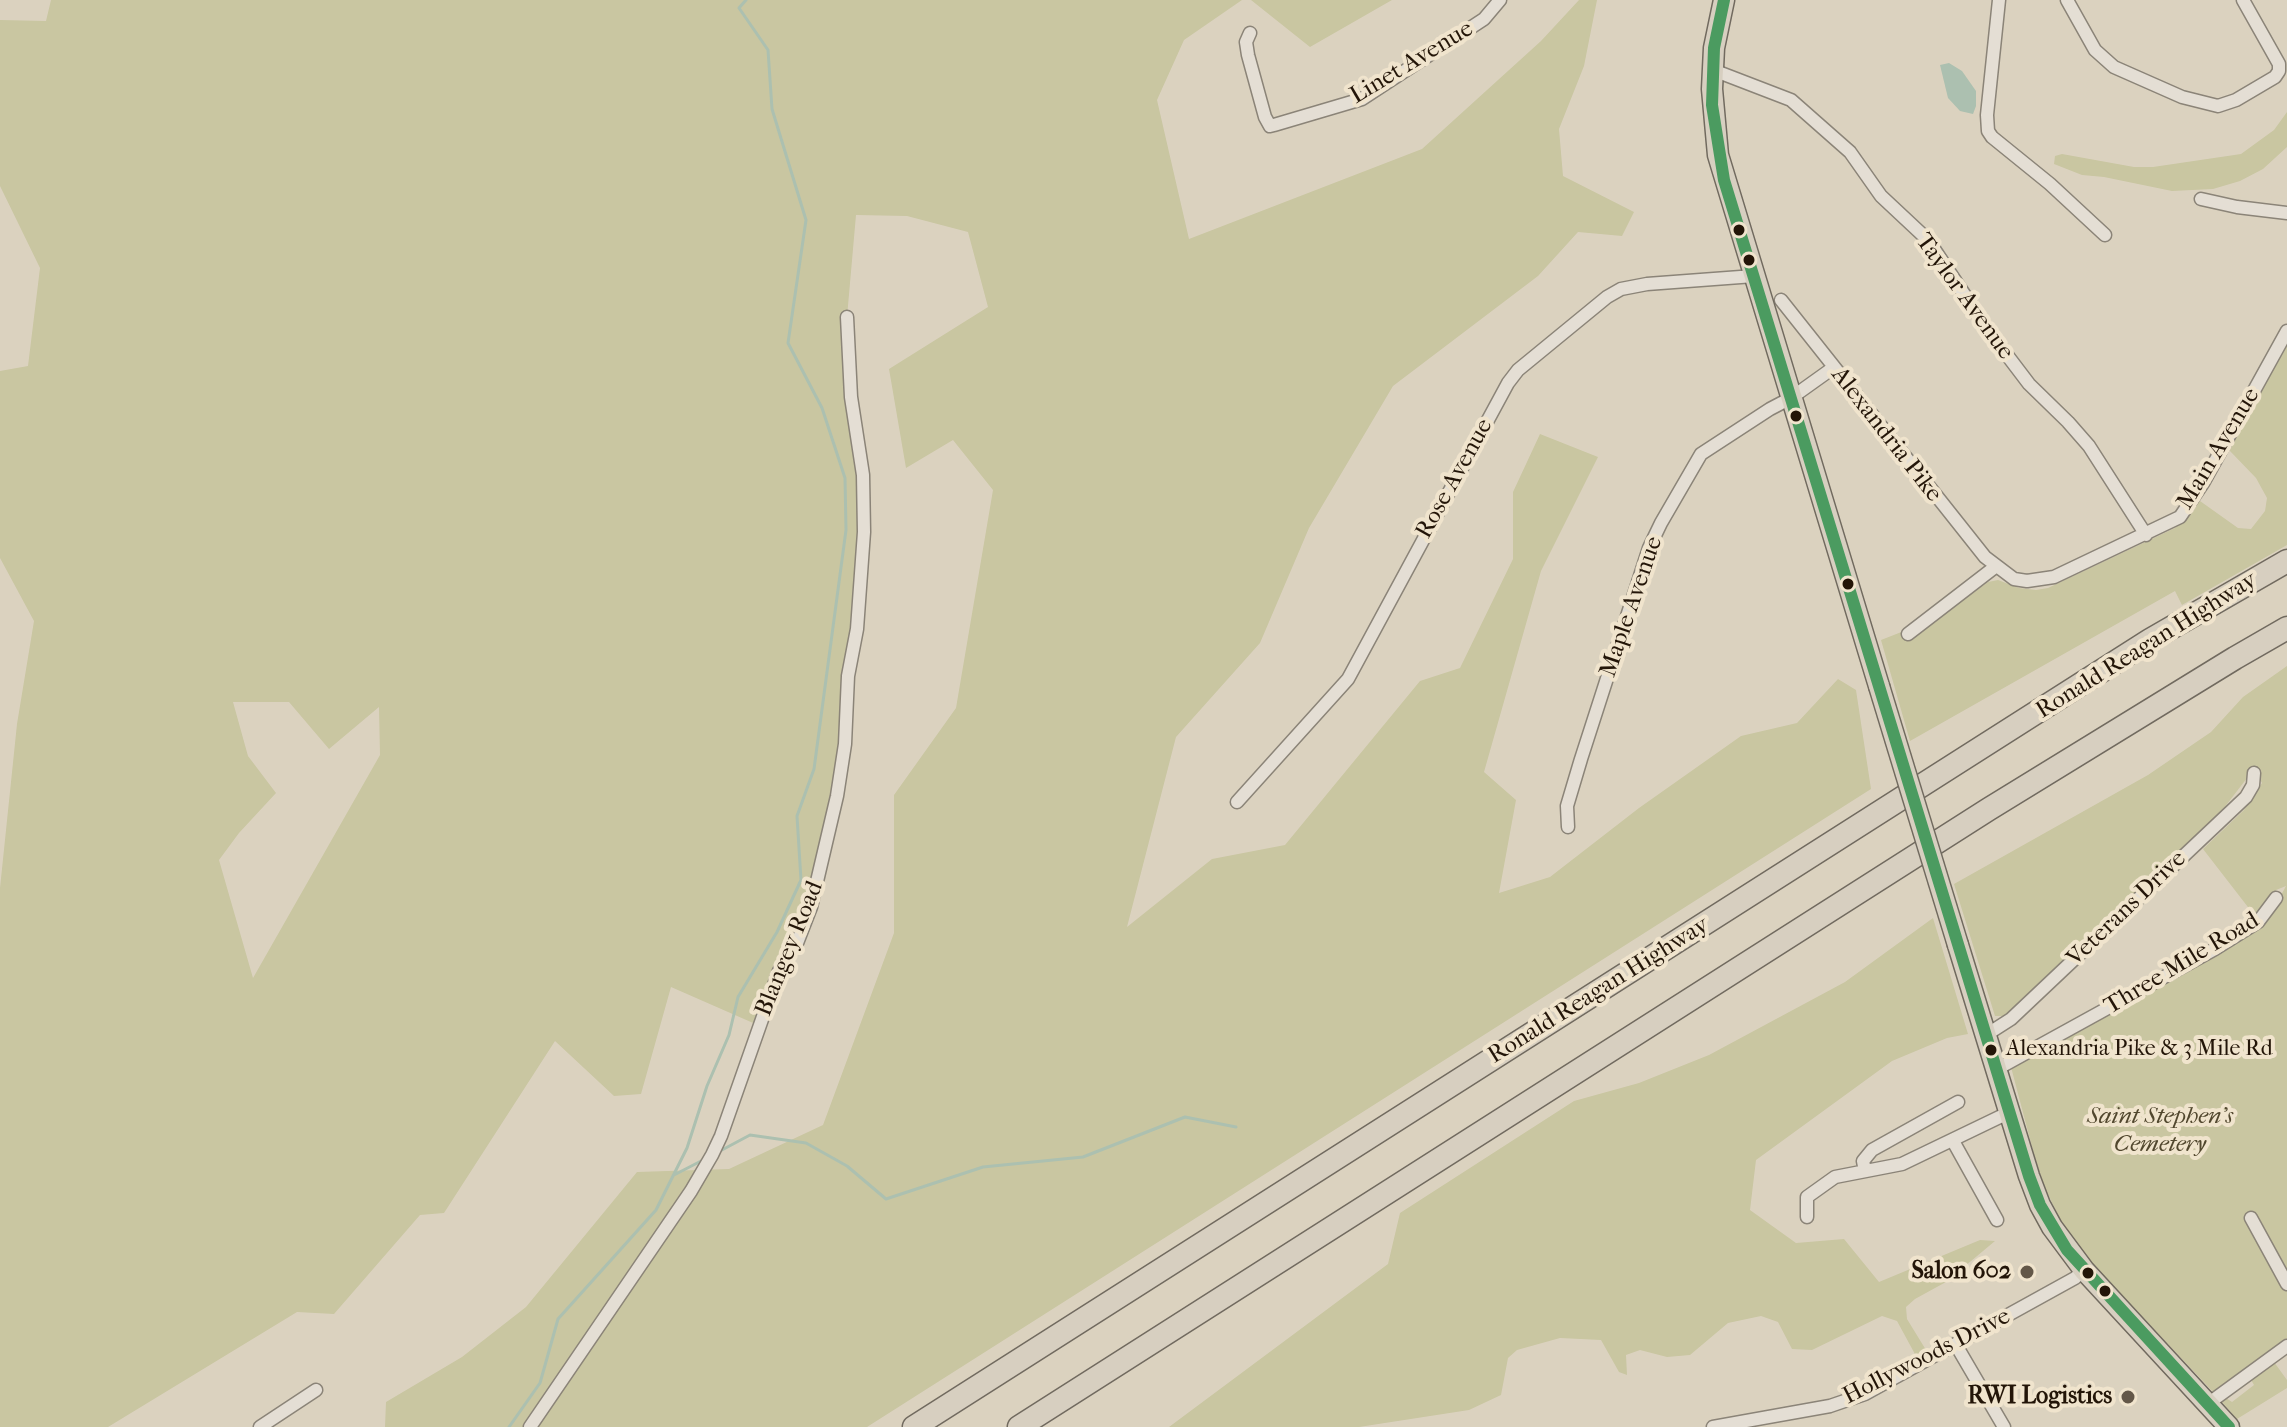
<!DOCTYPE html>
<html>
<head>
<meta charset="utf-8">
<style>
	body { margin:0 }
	canvas { display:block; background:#dbd2bf }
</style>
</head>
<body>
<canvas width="2287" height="1427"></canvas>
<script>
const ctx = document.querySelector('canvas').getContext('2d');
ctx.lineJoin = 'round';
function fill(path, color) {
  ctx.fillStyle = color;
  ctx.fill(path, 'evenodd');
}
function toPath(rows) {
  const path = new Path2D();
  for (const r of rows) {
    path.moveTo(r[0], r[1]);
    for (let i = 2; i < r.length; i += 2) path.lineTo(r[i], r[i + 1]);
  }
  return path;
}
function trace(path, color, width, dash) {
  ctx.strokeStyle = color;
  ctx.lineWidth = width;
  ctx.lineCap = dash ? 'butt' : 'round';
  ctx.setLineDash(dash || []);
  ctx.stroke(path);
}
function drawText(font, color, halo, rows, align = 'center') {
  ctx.font = font + ' "IM FELL French Canon",serif';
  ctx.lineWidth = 8;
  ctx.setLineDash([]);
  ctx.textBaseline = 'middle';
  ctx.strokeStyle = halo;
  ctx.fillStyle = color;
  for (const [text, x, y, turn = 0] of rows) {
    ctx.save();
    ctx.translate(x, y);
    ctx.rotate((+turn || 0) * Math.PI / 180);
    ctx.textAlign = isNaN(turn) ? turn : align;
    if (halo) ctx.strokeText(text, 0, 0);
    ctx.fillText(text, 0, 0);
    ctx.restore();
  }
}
fill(toPath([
	[51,0,1242,0,1184,40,1157,100,1189,239,1422,149,1541,41,1579,0,1597,0,1584,66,1559,129,1563,176,1634,212,1622,236,1578,232,1538,276,1393,386,1309,528,1260,643,1176,737,1127,927,1212,859,1285,845,1420,681,1460,668,1513,559,1513,492,1540,434,1598,457,1541,571,1484,772,1516,800,1499,893,1550,877,1639,808,1741,736,1797,723,1838,679,1856,690,1871,789,867,1427,385,1427,386,1402,462,1357,526,1307,637,1172,729,1169,823,1125,894,933,894,795,956,708,993,490,953,440,906,468,889,369,988,307,968,232,907,216,856,215,847,317,863,475,846,699,818,883,760,1026,671,987,641,1094,614,1096,555,1041,444,1213,420,1215,334,1314,297,1312,108,1427,0,1427,0,888,17,724,34,621,0,558,0,371,28,366,40,268,0,186,0,20,46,21],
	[233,702,289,702,329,749,379,707,380,755,253,978,219,860,239,833,276,793,248,756],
	[1251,0,1392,0,1310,47],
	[2287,112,2287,147,2263,169,2240,181,2213,189,2172,191,2104,177,2082,175,2054,164,2055,156,2062,154,2134,167,2153,167,2241,154,2274,130],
	[2287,345,2287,545,2182,605,2175,591,1910,741,1881,640,1904,631,1912,638,1988,582,1998,580,2019,588,2036,590,2048,588,2175,528,2200,501,2238,528,2251,529,2265,511,2267,498,2256,478,2229,450],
	[2287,666,2287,1341,2276,1353,2244,1370,2215,1394,2087,1258,2060,1219,2045,1188,2035,1158,2011,1067,2273,910,2286,886,2276,890,2258,913,2251,911,2203,849,2244,810,2262,783,2254,769,2207,830,2007,1016,1995,1016,1954,884,2148,775,2211,732,2243,697],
	[1933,918,1968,1034,1947,1038,1892,1061,1756,1160,1750,1210,1796,1243,1844,1239,1879,1282,1980,1240,1995,1241,1946,1282,1915,1299,1906,1307,1907,1319,1926,1350,1916,1356,1897,1321,1882,1316,1812,1350,1792,1349,1778,1322,1761,1316,1728,1323,1690,1355,1667,1357,1640,1350,1626,1355,1627,1375,1619,1372,1601,1340,1560,1338,1517,1350,1508,1358,1501,1395,1469,1410,1359,1427,1169,1427,1388,1264,1400,1213,1574,1101,1639,1083,1709,1055,1845,982],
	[2274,1362,2287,1380,2287,1388,2237,1419,2222,1402,2226,1398,2232,1402,2254,1385,2250,1378]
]), '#c9c6a1');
fill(toPath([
	[1949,63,1962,71,1976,91,1976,106,1973,114,1960,111,1948,98,1940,65]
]), '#acc0b0');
trace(toPath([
	[720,1151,750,1135,806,1143,847,1166,886,1199,983,1167,1083,1157,1185,1117,1236,1127],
	[674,1175,703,1160],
	[509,1427,540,1383,558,1319,656,1210,687,1148,707,1086,729,1035,738,997,777,932,801,880,797,816,814,769,846,530,845,478,822,408,788,343,806,220,772,109,768,50,739,8,746,0]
]), '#acc0b0', 3);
const street = toPath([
	[1999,0,1987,115,1988,131,1992,137,2050,184,2105,235],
	[2067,0,2095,50,2114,67,2182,97,2218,106,2236,100,2275,77,2279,71,2279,64,2243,0],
	[1250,33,1246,42,1248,55,1265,117,1270,126,1274,125,1362,99,1484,19,1500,0],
	[1713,70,1791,100,1850,152,1881,196,1928,240,1988,330,2029,384,2068,422,2089,446,2146,535],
	[2201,199,2237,207,2287,213],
	[1781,300,1985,557,2014,579,2027,581,2054,577,2180,517,2203,483,2287,331],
	[1908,634,1995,567],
	[1237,802,1348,679,1508,383,1518,370,1607,297,1621,289,1647,284,1754,276],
	[1568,827,1567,806,1581,759,1649,548,1661,523,1701,454,1770,409,1791,398,1833,368],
	[1986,1035,2011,1019,2246,797,2253,785,2254,773],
	[1997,1069,2215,949,2258,922,2276,898],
	[1953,1141,1997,1220],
	[1865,1171,1863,1161,1872,1150,1958,1102],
	[1807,1217,1807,1197,1835,1177,1902,1164,2010,1112],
	[2251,1218,2287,1284],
	[1956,1345,2004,1427],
	[2209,1403,2287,1346],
	[260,1427,316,1390],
	[530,1427,691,1191,712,1155,721,1136,779,971,797,943,811,907,837,796,845,744,848,676,857,629,864,532,863,475,851,397,847,317],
	[1713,1427,1830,1406,1865,1394,2075,1278,2084,1270]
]);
const primary = toPath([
	[1724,0,1714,48,1712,89,1718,155,1879,686],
	[1958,945,2029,1176,2040,1205,2052,1227,2084,1270,2229,1427]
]);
const highway = toPath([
	[914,1427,2150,640,2287,561],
	[1019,1427,1989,809,2235,658,2287,628]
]);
trace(street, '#8b8478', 15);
trace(primary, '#716a5f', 23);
trace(highway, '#716a5f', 25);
trace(street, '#e4ded4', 12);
trace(primary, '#d7cfc0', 20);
trace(highway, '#d7cfc0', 22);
const primaryBridge = toPath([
	[1879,686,1958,945]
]);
trace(primaryBridge, '#716a5f', 23, []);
trace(primaryBridge, '#d7cfc0', 20);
trace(toPath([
	[1724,0,1714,48,1712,105,1724,180,2029,1176,2040,1205,2067,1250,2229,1427]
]), '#4b9b60', 12);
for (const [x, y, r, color] of [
	[1739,230,7,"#231508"],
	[1749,260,7,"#231508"],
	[1796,416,7,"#231508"],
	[1848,584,7,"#231508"],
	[1991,1050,7,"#231508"],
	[2027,1272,8,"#635748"],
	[2088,1273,7,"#231508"],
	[2105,1291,7,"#231508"],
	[2128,1397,8,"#635748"]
]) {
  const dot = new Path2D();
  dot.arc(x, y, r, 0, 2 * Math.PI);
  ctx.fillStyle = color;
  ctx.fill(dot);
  trace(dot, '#f0e4cd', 3);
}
drawText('22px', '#231508', '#f0e4cd', [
	["Alexandria Pike & 3 Mile Rd",2006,1050]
], 'left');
drawText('24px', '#231508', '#f0e4cd', [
	["Linet Avenue",1412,63,-31],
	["Taylor Avenue",1964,297,54],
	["Alexandria Pike",1886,435,52],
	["Main Avenue",2219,449,-59],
	["Rose Avenue",1455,479,-61],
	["Maple Avenue",1632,607,-71],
	["Ronald Reagan Highway",2147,646,-32],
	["Veterans Drive",2127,909,-44],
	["Blangey Road",790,949,-68],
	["Three Mile Road",2182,964,-31],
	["Ronald Reagan Highway",1599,991,-32],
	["Hollywoods Drive",1927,1357,-27]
]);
drawText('italic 24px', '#51472e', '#f0e4cd', [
	["Saint Stephen’s",2160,1117],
	["Cemetery",2160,1145]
]);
drawText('bold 24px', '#231508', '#f0e4cd', [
	["Salon 602",2011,1272],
	["RWI Logistics",2112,1397]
], 'right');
</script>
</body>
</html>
